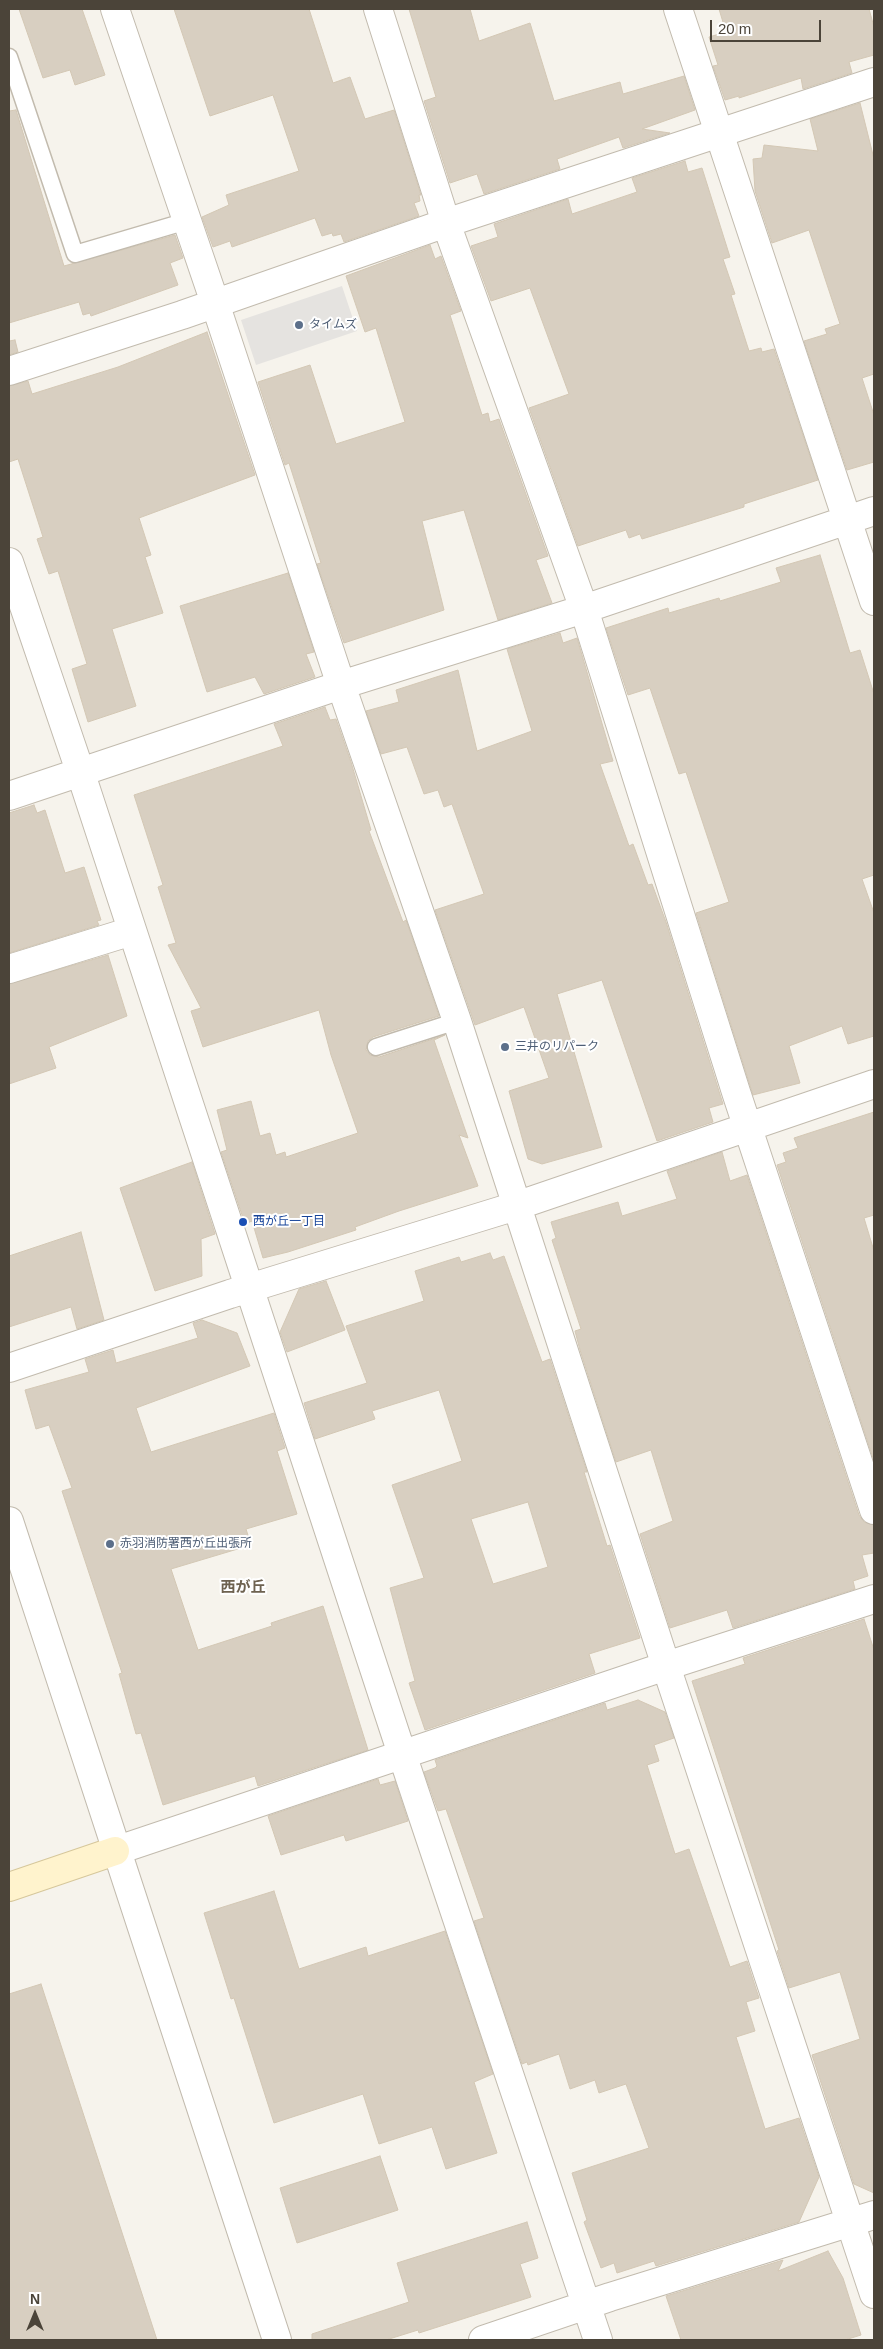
<!DOCTYPE html>
<html>
<head>
<meta charset="utf-8">
<style>
	body { margin:0 }
	#map { position:relative; width:883px; height:2349px; overflow:hidden; background:#f6f3ec; font-family:Arial,sans-serif }
	canvas { display:block }
	.frame { position:absolute; inset:0; border:10px solid #4b4439; pointer-events:none }
	.north { position:absolute; left:10px; top:2289px; width:50px; height:50px; -webkit-text-stroke:4px #fff; paint-order:stroke; rotate:0deg; font-size:14px; font-weight:700; line-height:20px; text-align:center; color:#4b4439 }
	.north::after { content:''; display:block; margin:auto; width:18px; height:22px; background:#4b4439; clip-path:polygon(50% 0,100% 100%,50% 72%,0 100%) }
	.scale { position:absolute; left:710px; top:20px; width:111px; height:22px; box-sizing:border-box; border:2px solid #4b4439; border-top:0; padding-left:6px; font-size:15px; line-height:18px; white-space:nowrap; color:#4b4439; -webkit-text-stroke:4px #fff; paint-order:stroke }
</style>
</head>
<body>
<div id="map">
<canvas width="883" height="2349"></canvas>
<div class="frame"></div>
<div class="north">N</div>
<div class="scale">20 m</div>
</div>
<script>
const ctx = document.querySelector('canvas').getContext('2d');
ctx.lineJoin = 'round';
function fill(path, color) {
  ctx.fillStyle = color;
  ctx.fill(path, 'evenodd');
}
function toPath(rows) {
  const path = new Path2D();
  for (const r of rows) {
    path.moveTo(r[0], r[1]);
    for (let i = 2; i < r.length; i += 2) path.lineTo(r[i], r[i + 1]);
  }
  return path;
}
function trace(path, color, width, dash) {
  ctx.strokeStyle = color;
  ctx.lineWidth = width;
  ctx.lineCap = dash ? 'butt' : 'round';
  ctx.setLineDash(dash || []);
  ctx.stroke(path);
}
function drawText(font, color, halo, rows, align = 'center') {
  ctx.font = font + ' Arial,"Noto Sans JP",sans-serif';
  ctx.lineWidth = 4;
  ctx.setLineDash([]);
  ctx.textBaseline = 'middle';
  ctx.strokeStyle = halo;
  ctx.fillStyle = color;
  for (const [text, x, y, turn = 0] of rows) {
    ctx.save();
    ctx.translate(x, y);
    ctx.rotate((+turn || 0) * Math.PI / 180);
    ctx.textAlign = isNaN(turn) ? turn : align;
    if (halo) ctx.strokeText(text, 0, 0);
    ctx.fillText(text, 0, 0);
    ctx.restore();
  }
}
fill(toPath([
	[342,286,357,331,256,365,241,320]
]), '#e5e3e0');
const building = toPath([
	[19,9,82,9,105,75,75,85,70,70,43,78,19,9],
	[174,9,309,9,333,83,350,77,365,119,394,110,421,195,419,195,420,201,414,203,419,216,344,242,341,234,333,236,332,233,322,236,315,218,232,247,230,241,213,247,202,217,229,205,226,195,299,171,273,95,210,116,174,9],
	[409,9,470,9,479,41,530,23,554,101,620,82,623,94,684,76,695,110,642,129,670,133,623,148,619,137,557,159,560,169,484,194,477,174,450,183,424,101,436,97,409,9],
	[719,9,869,9,874,27,874,55,849,62,852,73,803,89,801,78,739,98,739,96,725,100,713,66,718,65,709,37,726,32,719,9],
	[860,103,874,159,874,374,862,378,874,415,874,462,847,470,804,341,827,334,825,329,840,324,809,230,772,243,755,191,753,159,762,158,764,145,818,151,810,119,860,103],
	[16,110,64,266,175,235,183,258,170,263,178,285,91,316,90,313,83,315,79,302,9,323,9,111,16,110],
	[685,161,688,172,702,168,730,257,723,259,735,294,731,295,749,351,761,348,762,352,774,349,818,480,744,504,744,507,642,539,640,534,629,538,626,530,578,546,529,408,569,394,530,288,491,301,471,246,498,237,494,224,568,199,572,214,637,192,632,178,685,161],
	[430,245,435,259,441,256,461,311,450,315,482,415,488,413,490,422,499,419,548,556,536,560,552,603,498,620,464,510,422,521,444,610,344,643,317,564,321,563,289,463,285,465,258,382,310,365,336,444,405,422,376,328,365,332,346,276,430,245],
	[207,332,255,475,139,518,151,555,145,557,163,613,112,629,136,706,88,722,72,669,87,664,58,571,49,574,37,539,43,537,18,459,9,462,9,386,28,381,32,394,118,367,207,332],
	[15,340,18,352,9,355,9,341,15,340],
	[820,555,850,653,860,650,874,694,874,875,862,879,874,913,874,1036,848,1044,842,1026,789,1046,800,1083,753,1095,696,913,729,902,686,772,679,774,650,688,628,695,606,628,668,608,669,613,719,598,720,601,781,582,776,568,820,555],
	[288,573,314,652,306,654,315,677,264,694,255,677,207,692,180,606,288,573],
	[560,633,563,643,577,638,613,761,600,764,629,846,633,844,648,885,652,884,666,922,723,1104,709,1108,713,1122,657,1141,602,980,557,994,602,1147,542,1164,528,1159,509,1091,549,1078,524,1007,475,1025,435,910,484,894,452,804,444,807,438,790,424,794,407,747,381,754,366,711,399,702,396,690,458,670,477,751,532,731,507,649,560,633],
	[325,707,330,720,336,719,351,762,371,830,369,831,403,922,406,920,439,1016,373,1037,368,1041,366,1050,370,1055,379,1057,445,1035,434,1040,468,1138,459,1135,478,1186,399,1211,355,1227,356,1230,288,1252,263,1258,252,1221,245,1224,221,1152,227,1150,217,1110,251,1101,260,1136,270,1133,276,1155,285,1152,286,1157,358,1133,331,1055,319,1010,203,1047,191,1011,201,1008,168,945,176,943,158,887,163,885,134,795,283,746,274,724,325,707],
	[34,805,37,813,45,810,65,873,84,867,101,920,97,921,99,925,9,953,9,813,34,805],
	[108,955,127,1016,49,1047,56,1068,9,1084,9,984,108,955],
	[874,1112,874,1215,864,1218,874,1251,874,1461,777,1165,786,1162,783,1153,798,1148,794,1138,874,1112],
	[722,1152,730,1181,747,1175,859,1515,864,1522,874,1525,874,1553,862,1555,868,1576,853,1581,855,1589,733,1628,727,1610,670,1628,640,1534,673,1521,651,1450,616,1462,580,1350,575,1331,581,1329,552,1240,556,1238,551,1222,618,1202,622,1216,677,1199,667,1171,722,1152],
	[192,1162,215,1234,201,1239,202,1276,155,1291,120,1188,192,1162],
	[81,1232,104,1320,77,1329,71,1307,9,1327,9,1256,81,1232],
	[490,1253,493,1260,504,1256,542,1362,550,1359,587,1472,584,1472,607,1546,610,1545,640,1638,589,1654,595,1673,425,1730,409,1683,415,1681,390,1588,424,1578,392,1485,462,1461,440,1393,439,1390,372,1411,375,1419,315,1439,304,1403,367,1383,346,1326,424,1301,415,1271,459,1257,461,1262,490,1253],
	[528,1502,548,1567,493,1584,471,1519,528,1502],
	[326,1281,345,1330,287,1352,280,1332,299,1289,326,1281],
	[202,1320,237,1333,250,1366,136,1408,151,1452,274,1413,285,1448,277,1451,297,1514,246,1529,251,1545,171,1569,198,1650,272,1626,271,1623,323,1606,368,1750,258,1786,255,1776,163,1805,141,1733,136,1734,119,1674,122,1673,62,1491,72,1488,49,1425,36,1429,25,1390,89,1372,85,1359,113,1350,116,1363,198,1338,193,1323,202,1320],
	[864,1619,874,1650,874,2193,854,2184,812,2055,860,2039,840,1972,789,1988,777,1951,779,1950,692,1681,745,1664,743,1658,864,1619],
	[638,1700,665,1712,674,1738,654,1745,659,1761,647,1765,675,1854,689,1849,730,1967,747,1961,759,1998,746,2002,755,2031,736,2037,765,2129,799,2118,819,2177,799,2222,656,2266,654,2261,617,2273,614,2263,601,2268,584,2222,587,2220,572,2173,649,2148,626,2084,599,2093,595,2080,570,2089,559,2054,528,2065,527,2062,522,2064,474,1921,484,1918,446,1809,438,1811,424,1772,435,1768,437,1766,435,1760,605,1703,607,1710,638,1700],
	[378,1779,380,1785,395,1781,408,1821,346,1841,344,1835,281,1855,268,1816,378,1779],
	[274,1891,299,1969,366,1947,368,1956,445,1931,493,2074,474,2082,497,2153,446,2169,432,2127,379,2144,363,2094,274,2123,234,1998,231,1999,204,1913,274,1891],
	[41,1984,157,2340,9,2340,9,1994,41,1984],
	[380,2156,398,2210,297,2243,280,2188,380,2156],
	[527,2222,538,2258,520,2264,531,2297,419,2333,418,2330,386,2340,312,2340,312,2334,409,2302,397,2263,527,2222],
	[828,2251,843,2278,861,2335,845,2340,681,2340,666,2296,783,2260,778,2271,828,2251]
]);
fill(building, '#d8cfc1');
trace(building, '#d3c7b4', 1);
const lane = toPath([
	[9,57,75,254,187,221],
	[376,1047,457,1021]
]);
const street = toPath([
	[115,9,215,303,341,685,457,1021,666,1666,874,2294],
	[378,9,446,223,584,609,736,1092,874,1510],
	[678,9,874,601],
	[9,371,182,315,446,223,874,82],
	[9,562,80,771,402,1754,598,2340],
	[9,796,341,685,584,609,874,511],
	[9,969,132,931],
	[9,1368,230,1294,516,1206,874,1084],
	[9,1521,277,2340],
	[115,1851,666,1666,874,1599],
	[483,2340,610,2297,874,2215]
]);
const secondary = toPath([
	[9,1887,115,1851]
]);
trace(lane, '#c2bbae', 19);
trace(street, '#c2bbae', 30);
trace(secondary, '#d6c79b', 30);
trace(lane, '#fff', 16);
trace(street, '#fff', 28);
trace(secondary, '#fff3cd', 28);
for (const [x, y, r, color] of [
	[299,325,5,"#5c6f8a"],
	[505,1047,5,"#5c6f8a"],
	[243,1222,5,"#1a4fb4"],
	[110,1544,5,"#5c6f8a"]
]) {
  const dot = new Path2D();
  dot.arc(x, y, r, 0, 2 * Math.PI);
  ctx.fillStyle = color;
  ctx.fill(dot);
  trace(dot, '#fff', 2);
}
drawText('12px', '#4e5e75', '#fff', [
	["タイムズ",309,325],
	["三井のリパーク",515,1047],
	["赤羽消防署西が丘出張所",120,1544]
], 'left');
drawText('12px', '#164399', '#fff', [
	["西が丘一丁目",253,1222]
], 'left');
drawText('bold 15px', '#6e6250', '#fff', [
	["西が丘",243,1588]
]);
</script>
</body>
</html>
